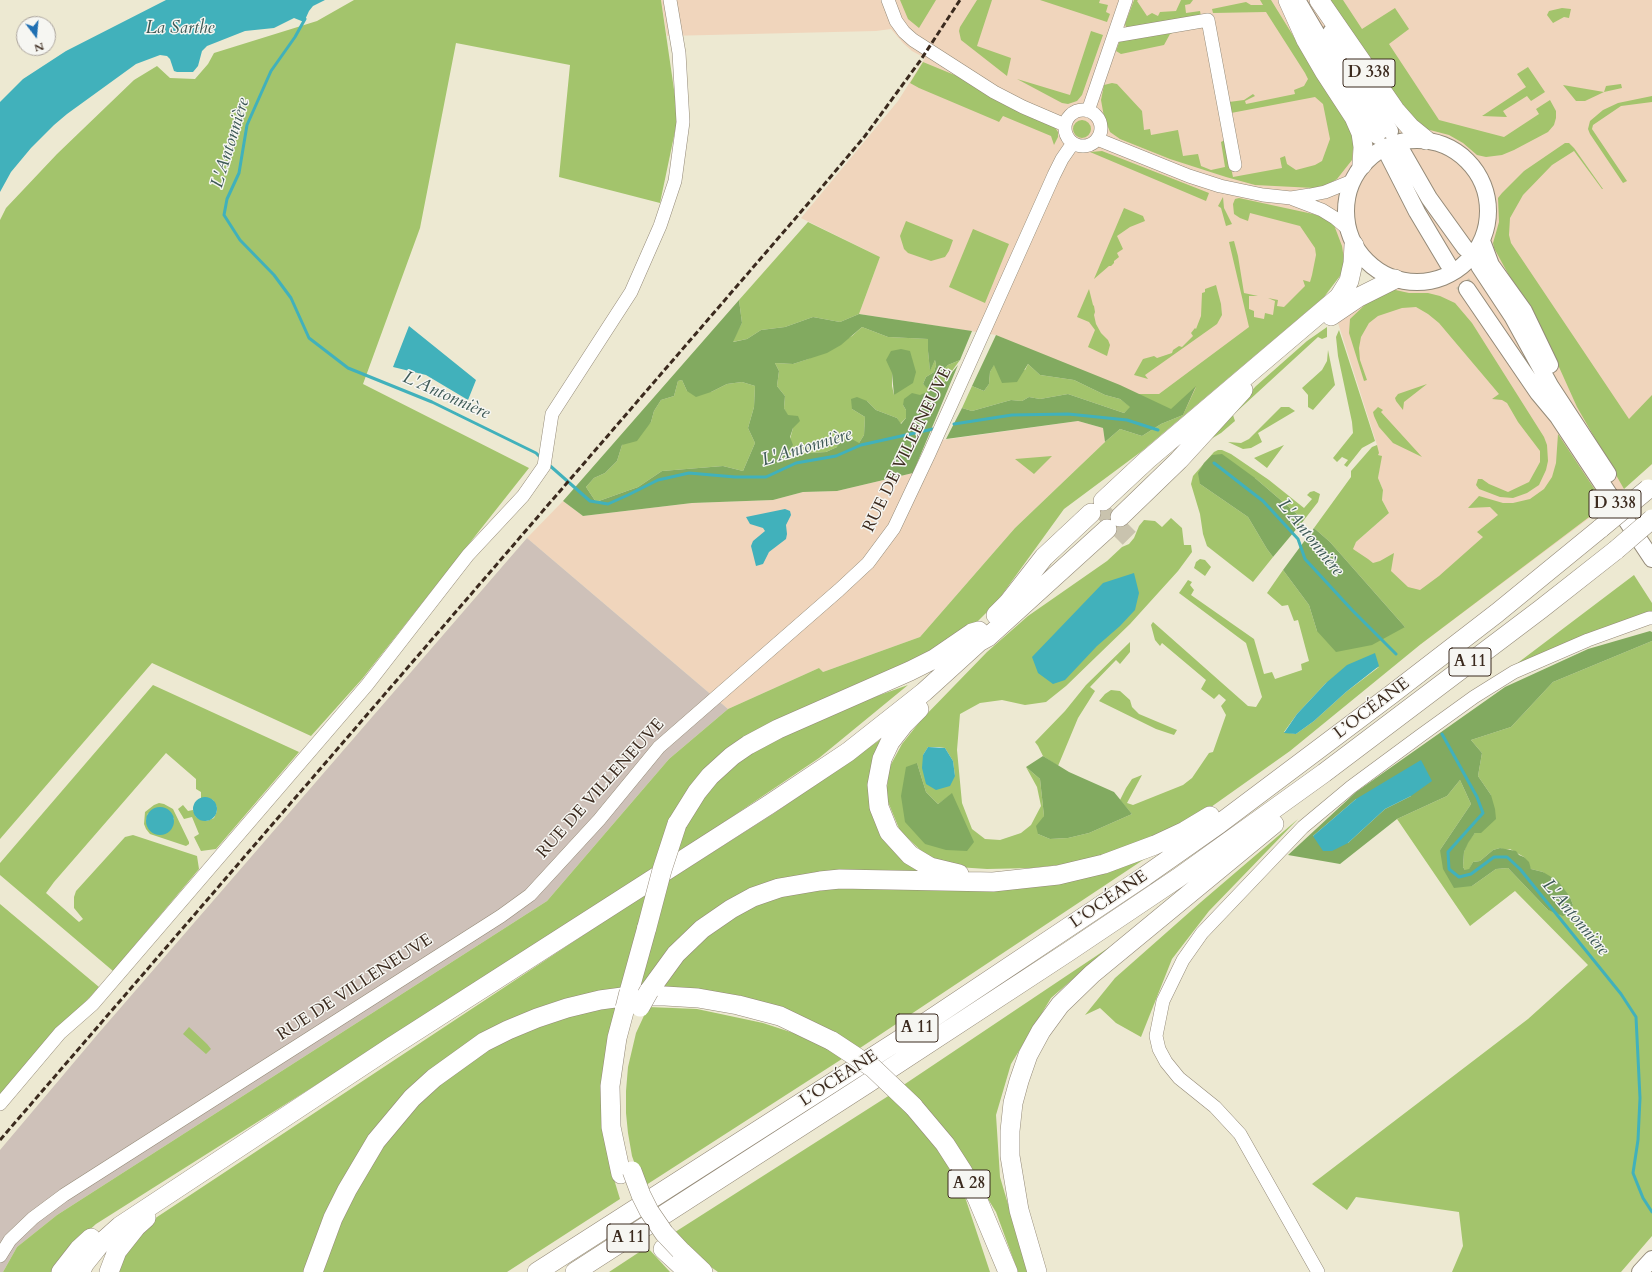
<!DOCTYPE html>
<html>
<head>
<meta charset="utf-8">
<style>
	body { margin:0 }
	#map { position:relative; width:1652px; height:1272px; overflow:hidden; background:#ede9d2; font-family:Cardo,serif }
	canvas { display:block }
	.north { position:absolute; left:16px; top:16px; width:40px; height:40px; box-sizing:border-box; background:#f6f6f2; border:1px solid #aba49d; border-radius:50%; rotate:164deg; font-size:11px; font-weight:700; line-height:16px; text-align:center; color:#3b2a1e }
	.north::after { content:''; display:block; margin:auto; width:14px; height:18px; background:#1f6fb2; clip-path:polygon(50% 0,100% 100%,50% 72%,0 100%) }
</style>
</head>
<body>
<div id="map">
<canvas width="1652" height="1272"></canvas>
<div class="north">N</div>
</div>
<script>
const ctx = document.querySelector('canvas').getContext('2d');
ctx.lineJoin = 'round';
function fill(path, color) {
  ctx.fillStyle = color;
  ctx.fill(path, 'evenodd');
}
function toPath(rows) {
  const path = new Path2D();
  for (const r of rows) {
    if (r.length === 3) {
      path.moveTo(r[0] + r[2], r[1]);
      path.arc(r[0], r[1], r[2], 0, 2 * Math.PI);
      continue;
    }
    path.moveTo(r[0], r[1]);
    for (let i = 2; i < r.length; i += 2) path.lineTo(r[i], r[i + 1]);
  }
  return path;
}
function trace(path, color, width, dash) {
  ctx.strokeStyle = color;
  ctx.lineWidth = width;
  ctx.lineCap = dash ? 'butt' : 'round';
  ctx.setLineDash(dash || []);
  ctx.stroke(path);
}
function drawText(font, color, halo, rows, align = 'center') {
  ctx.font = font + ' Cardo,serif';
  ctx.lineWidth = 3;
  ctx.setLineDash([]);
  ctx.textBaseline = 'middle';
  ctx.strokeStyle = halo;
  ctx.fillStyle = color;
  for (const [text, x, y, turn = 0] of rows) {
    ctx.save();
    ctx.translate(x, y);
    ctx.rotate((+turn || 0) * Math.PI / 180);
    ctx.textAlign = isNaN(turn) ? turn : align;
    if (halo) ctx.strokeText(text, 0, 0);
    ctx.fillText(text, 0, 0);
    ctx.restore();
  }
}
fill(toPath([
	[661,0,1652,0,1652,464,1592,516,1421,644,1340,553,1356,542,1389,513,1382,500,1383,490,1378,478,1381,456,1378,455,1377,445,1338,323,1387,276,1371,266,1354,246,1324,297,1183,415,996,335,859,314,880,257,801,218,898,101,925,58,912,51,903,43,891,29,876,31,667,36],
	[1078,421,1103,428,1105,442,1015,528,920,637,823,672,819,668,728,709,527,538,563,501,583,516,692,503,773,500,803,492,837,491,913,473,935,441]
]), '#f0d5bc');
fill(toPath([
	[527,538,728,709,669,759,547,901,57,1215,17,1247,3,1272,0,1272,0,1150,97,1035]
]), '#cec1b9');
fill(toPath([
	[354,0,661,0,678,117,660,203,559,177,570,65,456,43,420,228,363,384,529,468,362,679,311,736,152,663,0,839,0,220,6,208,57,154,134,80,157,66,170,78,195,79,208,64,214,53,317,21],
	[900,0,936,0,919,28,908,19],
	[977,0,992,0,977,46,1011,58,1007,76,961,40,959,31,960,27],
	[1040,0,1100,0,1099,3,1108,5,1106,12,1110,14,1107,22],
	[1134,0,1138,0,1137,1,1147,16,1152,13,1158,16,1160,12,1176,11,1181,0,1193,0,1190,4,1185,5,1186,13,1200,11,1201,16,1129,29,1126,27,1125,24],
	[1260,0,1271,0,1346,121,1354,138,1352,160,1337,179,1327,185,1314,188,1255,185,1226,177,1170,159,1120,139,1110,132,1104,117,1101,100,1104,85,1112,83,1117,84,1142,111,1144,130,1150,129,1151,135,1178,130,1183,156,1198,154,1201,166,1211,170,1225,167,1221,142,1225,140,1233,177,1282,168,1280,158,1285,156,1287,164,1296,170,1315,165,1322,161,1330,139,1323,104,1315,97,1231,113,1229,102,1244,100,1253,94,1255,96,1245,101,1246,104,1295,94,1294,90,1304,86,1308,79,1305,73,1266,12,1213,13,1212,9,1246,2,1251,5,1263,5],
	[1329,0,1343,0,1362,29,1395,8,1409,29,1389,44,1439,120,1504,137,1539,114,1536,109,1550,100,1556,111,1556,118,1554,125,1548,132,1514,150,1502,155,1486,157,1477,155,1463,143,1449,135,1426,129,1414,123],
	[1562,8,1571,9,1569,18,1564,17,1553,23,1547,15,1549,11],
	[1091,31,1103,35,1082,95,1077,101,1068,104,1062,103,1017,79,1070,95],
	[1177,31,1170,34,1164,45,1121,54,1116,51,1120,40],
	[923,62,957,76,990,95,1054,126,1058,132,1058,137,1054,145,1051,136,1003,116,999,122,997,121,919,88,910,83],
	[1528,67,1545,92,1531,101,1527,96,1503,111,1507,117,1482,116,1526,87,1517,74],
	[1621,84,1622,88,1604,92,1585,101,1576,101,1563,85,1604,92,1606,86],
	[1652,96,1652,102,1621,106,1593,125,1592,129,1627,181,1623,183,1590,134,1588,129,1590,121,1603,110,1618,103],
	[1082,129,9],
	[1565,143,1569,143,1574,148,1603,189,1602,189,1574,151,1552,165,1523,195,1510,218,1509,235,1511,243,1629,419,1652,395,1652,464,1624,489,1577,407,1559,367,1494,248,1493,243,1499,222,1498,198,1502,193,1524,171],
	[1102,151,1209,193,1206,201,1090,152],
	[1223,197,1224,208,1232,224,1226,226,1221,208,1218,206],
	[1239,198,1313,214,1325,218,1334,225,1342,246,1344,259,1343,272,1324,297,1142,451,1064,509,996,603,968,631,937,652,731,750,656,870,96,1224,75,1243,53,1272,3,1272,17,1247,57,1215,547,901,669,759,728,709,819,668,823,672,920,637,1015,528,1105,442,1120,429,1142,436,1161,424,1183,415,1196,387,1171,410,1137,394,1159,394,1249,327,1229,242,1234,241,1238,256,1244,293,1258,296,1249,296,1249,309,1254,311,1254,317,1264,319,1265,313,1273,315,1275,301,1268,298,1278,300,1277,306,1284,307,1305,286,1303,280,1310,282,1312,275,1316,255,1315,248,1300,226,1250,213,1248,221,1240,218,1234,214,1233,204,1235,199],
	[1124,208,1143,216,1145,221,1130,227,1117,236,1123,249,1117,253,1119,257,1114,261,1114,263,1111,266,1109,266,1094,279],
	[906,221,953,240,949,251,945,257,931,261,908,253,904,249,900,236],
	[808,222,880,257,859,314,840,322,813,317,785,327,761,330,747,339,732,342,742,323,739,300],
	[973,229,1009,244,985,303,949,287],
	[1216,285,1221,304,1222,315,1217,324,1145,375,1148,379,1134,375,1143,359,1154,356,1157,358,1172,353,1173,350,1179,346,1182,347,1193,336,1191,333,1195,328,1196,329,1201,316,1202,293,1205,292,1205,289],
	[1089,289,1093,305,1094,306,1095,312,1094,315,1096,324,1101,333,1108,340,1110,345,1107,356,1088,347,1095,330,1089,322,1077,317],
	[1391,289,1409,293,1428,293,1440,296,1455,303,1472,323,1544,437,1547,445,1548,461,1546,470,1539,485,1527,493,1513,498,1500,497,1479,489,1476,485,1478,479,1482,479,1489,484,1508,492,1529,482,1540,462,1540,451,1518,422,1507,403,1502,400,1492,399,1499,394,1439,323,1428,314,1416,307,1402,308,1378,316,1369,323,1361,337,1359,348,1360,360,1367,380,1364,381,1349,333,1350,319,1369,301],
	[862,327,888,337,929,339,928,351,930,370,935,360,936,365,934,372,926,377,923,384,927,387,948,365,960,360,941,386,903,405,906,410,906,418,900,424,897,418,876,410,867,401,852,409,865,417,864,435,859,443,837,447,826,452,808,453,793,458,786,454,793,428,784,408,785,396,777,386,779,371,775,363,793,364,808,359,852,336],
	[911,357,915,372,894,395,892,386,892,373],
	[1327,327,1327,337,1322,339,1318,337,1233,415,1235,421,1221,433,1211,439,1237,406,1256,386,1307,341],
	[1339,330,1375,441,1362,448,1347,467,1344,465,1348,460,1342,457,1337,462,1333,458,1353,433,1352,422,1338,356,1336,337],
	[1328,350,1335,385,1313,410,1308,407,1308,395,1302,388,1322,370,1327,361],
	[994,364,1025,370,1028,364,1040,375,1074,380,1105,395,1120,399,1131,407,1124,413,1068,394,1040,399,1029,397,1022,401,1011,400,972,411,962,408,972,386,984,391,989,384,990,372],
	[682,380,687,391,711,392,727,384,742,382,755,386,754,407,748,428,755,443,743,471,723,466,662,471,638,487,596,502,586,487,594,478,605,473,617,461,622,445,651,422,654,411,661,400,674,396,678,381],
	[1427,384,1404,402,1403,410,1396,401,1395,398,1398,394],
	[1281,407,1289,407,1295,411,1258,433,1262,442,1251,448,1243,449,1228,442,1241,443,1249,439],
	[1378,407,1383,410,1381,412,1422,457,1393,443,1379,427,1374,416,1373,412],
	[1558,434,1605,505,1421,644,1290,751,1211,807,1144,843,1077,863,1032,868,987,869,957,867,929,858,900,831,886,797,889,768,902,744,921,720,987,652,1028,616,1107,561,1122,547,1129,544,1134,538,1139,526,1144,520,1155,521,1162,527,1171,518,1182,528,1184,545,1191,545,1192,552,1178,571,1130,624,1066,686,1046,702,1025,705,1002,700,980,703,960,714,957,750,962,803,972,829,985,839,1000,840,1021,833,1031,825,1041,806,1037,787,1026,767,1040,779,1044,816,1038,834,1050,839,1068,838,1089,833,1132,814,1120,800,1126,788,1132,779,1142,775,1127,803,1133,805,1183,785,1192,778,1209,753,1213,752,1226,715,1221,706,1226,700,1219,694,1214,699,1201,689,1206,680,1162,643,1160,646,1155,640,1151,625,1153,622,1248,706,1256,707,1262,697,1246,643,1179,593,1188,580,1192,582,1190,585,1194,590,1191,595,1254,639,1264,674,1272,672,1275,679,1302,670,1301,664,1309,661,1298,620,1294,621,1288,605,1282,606,1267,593,1283,570,1309,605,1317,631,1405,627,1330,542,1314,528,1351,477,1351,471,1372,447,1377,445,1379,453,1378,455,1382,456,1378,478,1383,490,1382,500,1389,513,1356,542,1353,549,1368,559,1373,563,1380,561,1394,553,1391,571,1408,587,1420,590,1439,576,1483,537,1477,532,1498,515,1490,507,1468,508,1479,496,1503,503,1513,503,1530,499,1544,489,1552,477,1556,463],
	[1379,667,1346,692,1314,721,1296,734,1284,732,1297,714,1326,683],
	[928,747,939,747,945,748,953,761,955,776,923,755],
	[917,763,926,792,938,804,952,794,925,844],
	[1284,445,1267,468,1254,458],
	[1218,450,1222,450,1231,454,1269,480,1304,508,1312,499,1307,495,1310,492,1314,491,1320,494,1318,502,1304,520,1255,478,1200,484,1248,517,1267,549,1273,557,1253,582,1207,546,1203,534,1200,514,1191,484,1193,476,1214,452],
	[1052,456,1034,474,1015,459],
	[1200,559,1205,560,1211,567,1205,576,1194,568,1196,562],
	[1634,575,1652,603,1652,611,1587,634,1515,665],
	[1652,641,1652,1236,1621,1272,1452,1272,1463,1246,1459,1212,1356,1197,1347,1210,1312,1184,1528,1019,1588,965,1515,891,1470,926,1397,819,1447,796,1460,780,1471,804,1440,850,1472,886,1496,869,1508,868,1548,910,1569,913,1573,905,1570,897,1543,872,1531,869,1524,857,1510,849,1505,850,1500,848,1493,850,1480,861,1473,862,1469,870,1465,870,1463,867,1464,852,1467,843,1475,833,1491,795,1478,776,1482,753,1471,740,1511,727,1553,682],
	[1130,642,1130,652,1120,664,1116,660,1090,687,1095,691,1078,718,1058,766,1043,756,1038,746,1035,742,1065,711,1086,685],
	[153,685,299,752,216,849,201,851,194,837,199,834,192,817,184,819,178,809,183,805,188,811,193,810,196,817,207,821,214,818,217,811,217,807,213,800,206,798,201,799,201,792,196,789,196,779,166,753,54,882,46,893,79,922,83,919,74,908,74,897,76,891,125,837,133,835,197,856,199,869,113,971,0,875,0,863],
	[908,685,819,758,671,858,683,823,723,768,824,715],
	[1111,690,1120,691,1130,700,1132,707,1139,714,1177,730,1174,735,1156,729,1099,701,1105,694],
	[884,737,873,802,942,875,760,888,643,991,634,992,664,883,773,814],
	[159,803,164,804,173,809,189,842,189,844,186,846,150,834,146,829,144,824,145,812,154,805],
	[148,813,174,818,172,827,169,831,162,834,146,821],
	[1298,819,1209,911,1172,959,1141,1037,1116,1023,1100,1008,1085,1015,1115,978,1201,902],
	[1146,858,857,1050,837,1038,656,990,708,930,782,892,900,883],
	[650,891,622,992,457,1054,328,1215,303,1272,113,1272,151,1221],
	[0,904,99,987,0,1095],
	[1111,946,1051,998,1011,1064,996,1115,1000,1177,1028,1272,1018,1272,996,1212,967,1165,902,1086],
	[619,1006,613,1176,620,1199,507,1272,317,1272,380,1140,457,1065,544,1019],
	[648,1007,697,1009,763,1023,827,1044,845,1057,643,1187,632,1156,628,1133,626,1113,626,1091,628,1067,636,1033],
	[189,1027,207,1044,211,1049,206,1054,183,1034],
	[893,1093,938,1147,963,1191,990,1272,718,1272,683,1247,672,1234],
	[647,1247,670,1272,609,1272]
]), '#a3c46c');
fill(toPath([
	[739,300,742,323,733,342,747,339,761,330,785,327,813,317,840,322,859,314,972,331,960,360,948,365,927,388,923,384,926,377,934,372,936,365,935,360,930,371,928,351,928,339,888,337,862,327,841,345,827,353,793,364,775,363,779,371,777,386,785,396,784,408,788,415,798,416,800,421,793,428,790,437,793,445,786,454,793,458,808,453,826,452,837,447,840,440,850,438,859,443,864,435,865,417,852,409,851,399,857,397,867,401,876,410,897,418,901,424,906,418,906,410,903,405,904,399,912,393,920,395,941,386,958,365,913,473,837,491,803,492,773,500,692,503,583,516,563,501],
	[682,380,687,391,696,397,711,392,727,384,742,382,755,386,754,407,748,428,755,443,743,471,723,466,662,471,638,487,596,502,586,487,594,478,605,473,617,461,622,445,637,441,651,422,654,411,661,400,674,396,678,381],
	[996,335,1120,385,1171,409,1196,386,1183,415,1161,424,1142,436,1120,429,1105,442,1103,428,1078,421,946,439,962,408,972,411,1011,400,1022,401,1029,397,1040,399,1068,394,1124,413,1130,407,1120,399,1105,395,1074,380,1040,375,1028,364,1017,382,1002,383,994,365,990,372,989,384,984,391,972,386],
	[901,349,910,351,916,372,913,383,894,395,892,373,886,360,891,351],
	[1222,454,1255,478,1304,520,1273,557,1267,549,1248,517,1200,484,1198,473,1204,463,1212,455],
	[1314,528,1330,542,1405,627,1372,645,1336,652,1317,631,1309,605,1283,570],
	[1650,631,1652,632,1652,641,1553,682,1511,727,1471,740,1482,753,1478,776,1491,795,1495,809,1496,819,1481,833,1475,833,1468,843,1464,852,1463,867,1465,870,1469,869,1473,862,1480,861,1493,850,1500,848,1516,851,1519,855,1524,857,1529,862,1531,869,1543,872,1558,881,1570,897,1573,905,1569,913,1563,916,1548,910,1508,868,1496,869,1472,886,1454,888,1443,869,1440,850,1471,804,1460,780,1447,796,1397,819,1340,864,1288,855,1356,792,1505,687,1588,649],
	[1411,796,1385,809,1348,843,1313,836,1356,799],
	[1043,756,1069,772,1114,792,1132,814,1089,833,1068,838,1050,839,1038,834,1036,826,1044,816,1040,779,1026,767],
	[917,763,926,792,938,804,952,793,974,842,967,851,946,850,925,844,905,822,901,796,906,767]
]), '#82aa60');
fill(toPath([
	[166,0,325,0,313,6,309,11,304,22,294,18,274,28,245,31,207,46,202,51,198,66,193,72,177,72,174,71,170,59,167,56,160,55,136,64,67,114,54,125,31,148,11,172,0,192,0,102,23,79,66,51],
	[409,326,476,380,468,400,426,375,393,367],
	[785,509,790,511,791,515,786,525,787,534,786,539,769,552,763,564,756,566,751,546,753,541,765,531,763,528,750,524,746,517],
	[1134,573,1139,593,1135,610,1120,626,1097,646,1065,680,1053,684,1038,673,1032,657,1103,583],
	[1375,653,1379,666,1346,692,1314,721,1296,734,1284,733,1297,714,1326,683,1347,665],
	[928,747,945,748,953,761,955,776,950,786,936,790,926,784,922,768,923,755],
	[1421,760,1432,781,1411,796,1385,809,1348,843,1332,851,1323,851,1313,836,1356,799],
	[205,809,12],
	[160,821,14]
]), '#41b1bb');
trace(toPath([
	[305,19,295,37,271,71,247,125,239,173,227,199,224,215,240,240,274,275,291,298,309,338,348,368,432,402,536,453,541,458],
	[954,424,1012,415,1068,414,1127,420,1158,430],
	[1214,463,1263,501,1298,539,1305,559,1352,610,1396,654],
	[548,464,590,501,608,504,628,495,658,480,689,473,735,477,766,477,796,463,836,456,861,445,933,429],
	[1442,734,1477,797,1483,813,1448,852,1449,869,1459,877,1471,874,1494,857,1507,857,1520,869,1621,994,1636,1017,1640,1098,1638,1140,1633,1173,1643,1198,1652,1212]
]), '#41b1bb', 3);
trace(toPath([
	[1390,131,1402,151],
	[1377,136,1388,155],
	[1465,248,1479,266],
	[1448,264,1467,289]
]), '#c9c3ae', 16, [16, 8]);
trace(toPath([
	[1101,522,1113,510],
	[1116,538,1129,525]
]), '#c9c3ae', 19, [19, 10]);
const minor = toPath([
	[888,0,896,21,904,32,913,40,994,92,1023,107,1065,125],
	[1114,36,1208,20,1235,165],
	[1083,128,18],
	[1088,111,1126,0],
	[1097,139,1189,176,1220,186,1263,195,1291,198,1310,195,1325,192,1352,181],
	[1293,199,1322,210,1335,218,1348,229],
	[0,1104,60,1033,93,1004,367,685,468,555,523,496,544,466,552,414,631,292,660,226,675,181,683,122,679,53,670,0],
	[0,1256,10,1240,33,1218,64,1195,501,916,530,895,599,820,659,747,839,590,868,563,894,528,929,454,1054,175,1062,159,1073,143],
	[1318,1272,1240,1134,1215,1107,1179,1078,1166,1062,1159,1049,1156,1036,1163,1001,1183,960,1202,933,1303,827,1351,787,1420,736,1474,697,1514,672,1588,640,1649,618,1652,618]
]);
const major = toPath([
	[1297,0,1377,136],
	[1331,32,1390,131],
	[1417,211,71],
	[1402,151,1429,198,1465,248],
	[1388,155,1417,212,1448,264],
	[1482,241,1491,265,1524,311,1550,365],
	[1479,266,1512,316,1551,387,1608,474],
	[1467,289,1538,393,1558,417,1652,559],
	[1640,1272,1652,1259]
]);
const highway = toPath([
	[1288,0,1306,40,1324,71,1354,117,1361,133,1363,147,1362,165],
	[1319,0,1395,110,1410,127,1426,140],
	[1331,316,1359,297,1395,279],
	[1103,501,1147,460,1339,297,1349,281,1353,263,1354,245],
	[1120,517,1179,460,1243,390],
	[996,615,1008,603,1044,557,1091,513],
	[919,709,904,724,890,742,882,759,877,785,879,807,889,832,910,855,930,867,959,874],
	[677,824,697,792,710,776,732,756,748,745,778,729,910,671,934,659,972,633,979,631],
	[649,991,676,954,702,929,731,909,753,897,779,888,820,881,840,879,993,882,1058,875,1104,864,1155,845,1185,831,1210,816],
	[629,992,647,927],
	[913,1106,945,1144,963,1172,977,1198,1008,1272],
	[621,1174,611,1127,610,1086,617,1038,625,1008],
	[663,1249,688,1272],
	[682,1252,703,1272],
	[61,1272,79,1249,91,1238],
	[80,1272,85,1263,101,1243,120,1226,391,1047,770,804,848,752,924,692,979,642,988,637,1107,529],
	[109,1272,117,1251,136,1227,146,1218],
	[313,1272,333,1218,347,1190,376,1141,412,1098,434,1078,484,1042,508,1030,537,1018,567,1008,600,1000,630,996,665,996,698,998,738,1005,780,1016,832,1041],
	[537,1272,910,1033,1145,876,1219,824,1392,694,1497,613,1601,528],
	[575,1272,865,1085,1068,952,1178,878,1324,773,1541,609,1616,550],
	[1037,1272,1019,1210,1010,1156,1010,1131,1013,1103,1019,1081,1028,1055,1041,1031,1060,1005,1092,974,1274,824]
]);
trace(minor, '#948a78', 14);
trace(major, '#948a78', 18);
trace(highway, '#948a78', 20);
trace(minor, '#fff', 13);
trace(major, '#fff', 16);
trace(highway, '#fff', 19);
trace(toPath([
	[0,1140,806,206,865,136,920,61,960,0]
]), '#3b2a1e', 3, [6, 3]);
const highwayBridge = toPath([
	[1601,528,1648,489],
	[1616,550,1652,519],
	[647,927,662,870,677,824],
	[640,1007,649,991],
	[625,1008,629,992],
	[832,1041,873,1068,913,1106],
	[632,1171,641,1195,649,1211,664,1233,680,1250]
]);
trace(highwayBridge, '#948a78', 20, []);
trace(highwayBridge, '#fff', 19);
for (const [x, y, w] of [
	[1369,73,52],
	[1615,504,52],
	[1470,662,42],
	[917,1028,42],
	[969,1184,42],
	[628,1238,42]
]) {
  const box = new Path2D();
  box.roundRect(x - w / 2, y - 14, w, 28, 3);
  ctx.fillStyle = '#f6f6f2';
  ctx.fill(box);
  trace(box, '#3b2a1e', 1);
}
drawText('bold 16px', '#3b2a1e', null, [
	["D 338",1369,73],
	["D 338",1615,504],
	["A 11",1470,662],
	["A 11",917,1028],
	["A 28",969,1184],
	["A 11",628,1238]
]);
drawText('17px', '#3b2a1e', '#f6f6f2', [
	["RUE DE VILLENEUVE",908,450,-64],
	["L’OCÉANE",1372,709,-37],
	["RUE DE VILLENEUVE",601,789,-48],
	["L’OCÉANE",1109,900,-34],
	["RUE DE VILLENEUVE",355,988,-33],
	["L’OCÉANE",839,1079,-33]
]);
drawText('italic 18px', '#3d5955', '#f6f6f2', [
	["La Sarthe",180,29],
	["L'Antonnière",231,143,-73],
	["L'Antonnière",446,396,24],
	["L'Antonnière",807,448,-17],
	["L'Antonnière",1310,538,51],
	["L'Antonnière",1575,918,50]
]);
</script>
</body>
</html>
